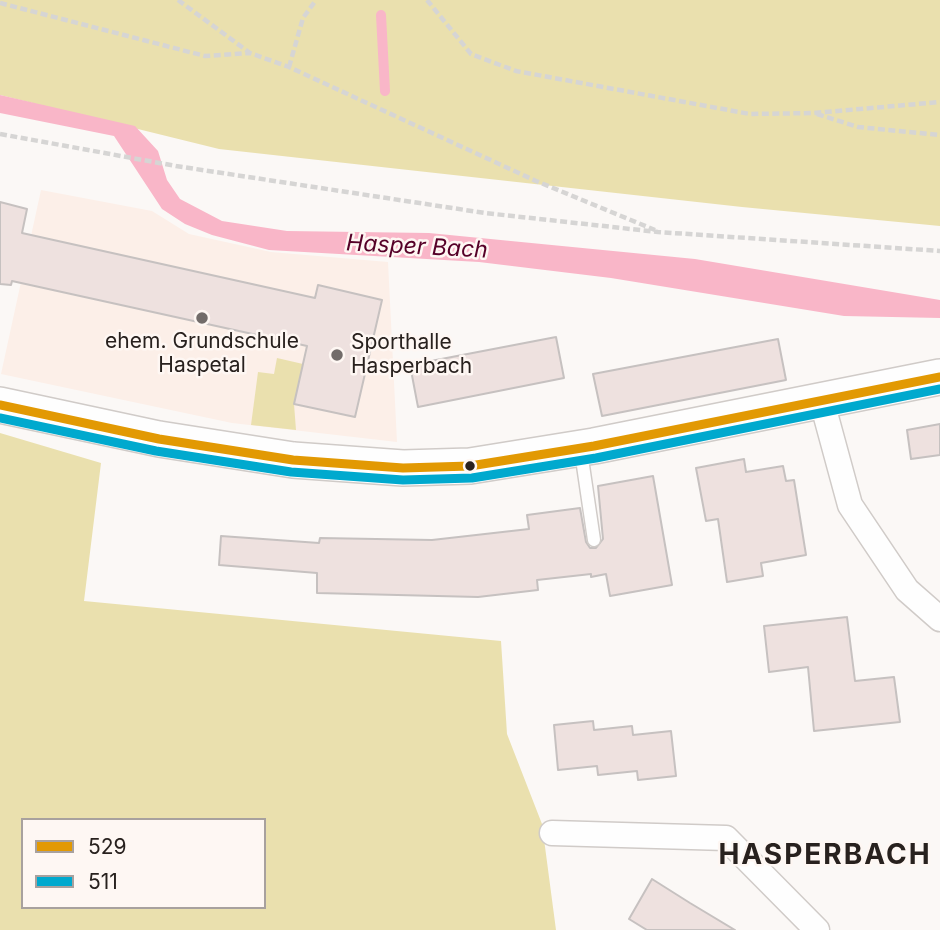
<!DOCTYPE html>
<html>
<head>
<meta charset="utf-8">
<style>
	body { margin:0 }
	#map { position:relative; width:940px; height:930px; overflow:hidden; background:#fbf8f6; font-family:Inter,sans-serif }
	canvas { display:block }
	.legend { position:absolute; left:21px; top:818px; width:245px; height:91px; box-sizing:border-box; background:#fef7f3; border:2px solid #a8a19e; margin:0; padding:9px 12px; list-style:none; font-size:21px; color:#28211e }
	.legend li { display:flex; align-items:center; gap:14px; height:35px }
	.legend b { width:35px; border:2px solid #a8a19e }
</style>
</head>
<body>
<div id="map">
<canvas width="940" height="930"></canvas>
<ul class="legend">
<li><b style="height:9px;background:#e29903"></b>529</li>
<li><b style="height:9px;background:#00a9ce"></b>511</li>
</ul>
</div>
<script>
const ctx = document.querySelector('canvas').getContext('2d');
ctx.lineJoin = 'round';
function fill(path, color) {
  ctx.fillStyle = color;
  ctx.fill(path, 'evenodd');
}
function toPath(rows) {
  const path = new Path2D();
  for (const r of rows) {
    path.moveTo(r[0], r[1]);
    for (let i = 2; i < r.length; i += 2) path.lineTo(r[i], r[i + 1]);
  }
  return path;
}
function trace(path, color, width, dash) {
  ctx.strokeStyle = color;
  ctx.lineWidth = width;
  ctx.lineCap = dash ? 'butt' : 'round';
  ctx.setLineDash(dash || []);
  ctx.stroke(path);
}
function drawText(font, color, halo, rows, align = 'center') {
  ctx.font = font + ' Inter,sans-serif';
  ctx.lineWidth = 5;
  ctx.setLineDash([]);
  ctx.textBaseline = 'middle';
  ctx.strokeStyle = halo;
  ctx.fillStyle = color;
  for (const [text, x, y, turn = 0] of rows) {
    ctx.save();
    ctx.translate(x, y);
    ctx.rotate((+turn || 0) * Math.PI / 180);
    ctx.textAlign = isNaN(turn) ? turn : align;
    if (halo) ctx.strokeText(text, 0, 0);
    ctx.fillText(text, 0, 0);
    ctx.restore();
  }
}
fill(toPath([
	[41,190,152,211,189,234,271,252,388,262,397,442,232,423,1,374]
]), '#fcefe8');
fill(toPath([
	[0,0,940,0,940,226,742,207,219,149,0,95],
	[277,358,303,364,294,404,296,430,251,425,258,372,274,374],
	[0,433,101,463,84,601,501,641,507,734,542,824,556,930,0,930],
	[23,820,264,820,264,907,23,907]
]), '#eae0ae');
fill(toPath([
	[0,95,135,126,158,151,167,180,180,199,222,221,287,231,429,233,695,259,940,300,940,318,844,316,611,278,479,262,269,250,212,235,185,224,162,209,114,136,0,113]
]), '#f9b6c8');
trace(toPath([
	[381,15,385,91]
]), '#f9b6c8', 10);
const building = toPath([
	[0,202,27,209,22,233,315,298,318,285,382,300,355,417,294,404,307,346,12,281,11,285,0,284,0,202],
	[556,337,564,378,418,407,410,365,556,337],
	[778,339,786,380,602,416,593,374,778,339],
	[940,424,940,455,911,459,907,430,940,424],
	[744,459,746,472,783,466,786,481,794,480,806,555,761,563,763,576,727,582,718,519,706,521,696,468,744,459],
	[653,476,672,585,610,596,606,574,591,577,591,574,537,580,538,590,478,597,317,593,317,573,219,565,221,536,319,543,320,538,432,540,529,529,527,515,580,508,586,542,590,548,596,548,603,539,598,486,653,476],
	[847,617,855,681,894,677,900,722,814,731,808,667,769,672,764,626,847,617],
	[593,721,594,730,632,726,633,735,671,731,676,776,638,780,637,771,598,775,597,766,558,770,554,725,593,721],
	[652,879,690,903,735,930,647,930,629,919,652,879]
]);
fill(building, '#eee1df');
trace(building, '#c6c1c0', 2);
const lane = toPath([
	[581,452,594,540]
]);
const street = toPath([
	[822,402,850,505,907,590,940,619],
	[552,833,726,838,817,930]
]);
const secondary = toPath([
	[0,405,159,439,293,460,403,468,470,466,594,446,940,377]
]);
trace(lane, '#d0cbc8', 15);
trace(street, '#d0cbc8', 27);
trace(secondary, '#d0cbc8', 38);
trace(toPath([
	[178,0,250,53,289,67,536,181,655,230],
	[427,0,471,54,516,71,750,114,814,113,940,102],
	[0,3,205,56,250,53],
	[289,67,303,18,316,0],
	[817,114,858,127,940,135],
	[0,134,176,166,485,213,658,232,940,251]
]), '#d6d5d4', 4.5, [7, 3.5]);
trace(lane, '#fefefe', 12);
trace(street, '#fefefe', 24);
trace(secondary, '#fefefe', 35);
trace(toPath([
	[0,405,159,439,293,460,403,468,470,466,594,446,940,377]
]), '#e29903', 9);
trace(toPath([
	[0,418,156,451,291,472,403,480,472,478,596,458,940,389]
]), '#00a9ce', 9);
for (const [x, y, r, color] of [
	[202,318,7,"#726c6a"],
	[337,355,7,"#726c6a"],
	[470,466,6,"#28211e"]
]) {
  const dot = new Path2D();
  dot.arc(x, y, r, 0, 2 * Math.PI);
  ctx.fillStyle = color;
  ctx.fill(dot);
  trace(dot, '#fef7f3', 2.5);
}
drawText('21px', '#28211e', '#fef7f3', [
	["ehem. Grundschule",202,342],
	["Haspetal",202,366],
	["Sporthalle",351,343,"left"],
	["Hasperbach",351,367,"left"]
]);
drawText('italic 23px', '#560028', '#fef7f3', [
	["Hasper Bach",417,247,3]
]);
ctx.letterSpacing = '2px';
drawText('bold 28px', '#28211e', '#fef7f3', [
	["HASPERBACH",825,856]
]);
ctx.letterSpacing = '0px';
</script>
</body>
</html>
